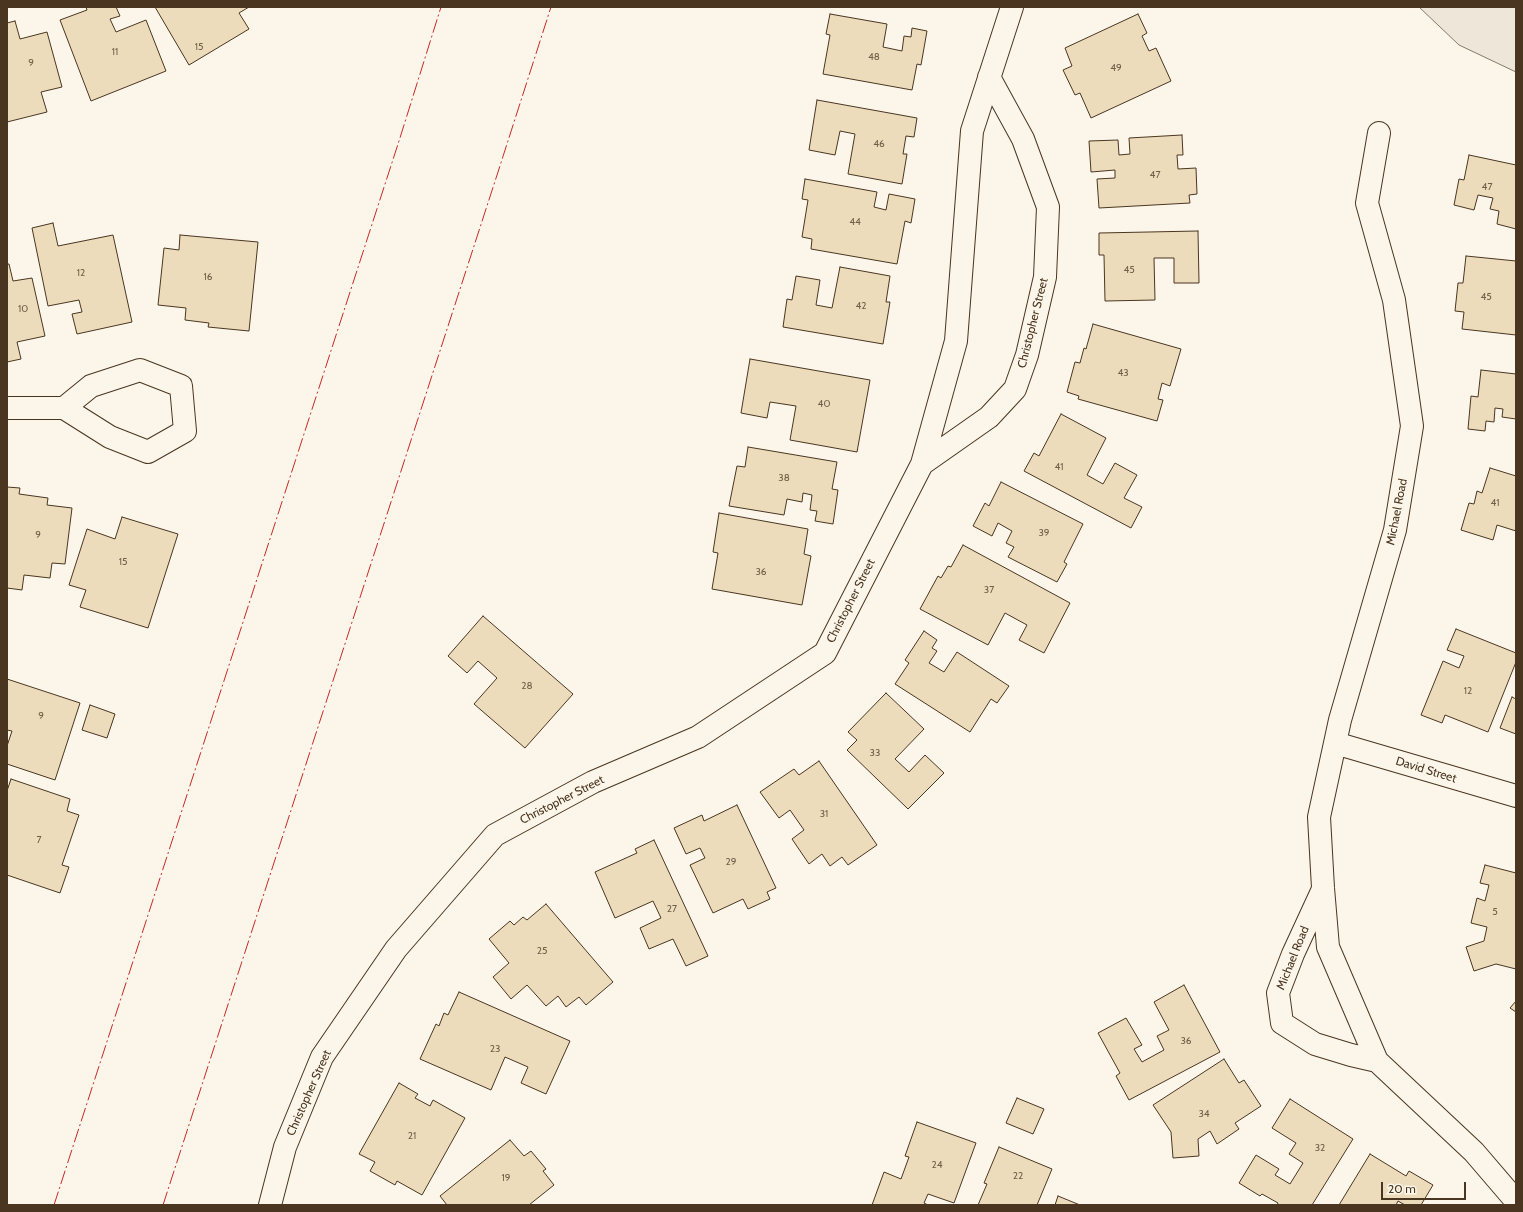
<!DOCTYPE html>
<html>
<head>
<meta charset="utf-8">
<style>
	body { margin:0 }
	#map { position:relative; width:1523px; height:1212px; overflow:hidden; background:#fbf6e9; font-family:Cabin,sans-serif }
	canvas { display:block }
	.frame { position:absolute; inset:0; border:8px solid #4a3520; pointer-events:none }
	.scale { position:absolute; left:1381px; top:1182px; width:85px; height:18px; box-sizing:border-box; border:2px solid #4a3520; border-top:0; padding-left:5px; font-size:12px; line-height:14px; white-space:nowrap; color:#4a3520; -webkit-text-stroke:3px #fbf6e9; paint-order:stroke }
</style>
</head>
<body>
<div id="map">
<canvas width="1523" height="1212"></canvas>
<div class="frame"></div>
<div class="scale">20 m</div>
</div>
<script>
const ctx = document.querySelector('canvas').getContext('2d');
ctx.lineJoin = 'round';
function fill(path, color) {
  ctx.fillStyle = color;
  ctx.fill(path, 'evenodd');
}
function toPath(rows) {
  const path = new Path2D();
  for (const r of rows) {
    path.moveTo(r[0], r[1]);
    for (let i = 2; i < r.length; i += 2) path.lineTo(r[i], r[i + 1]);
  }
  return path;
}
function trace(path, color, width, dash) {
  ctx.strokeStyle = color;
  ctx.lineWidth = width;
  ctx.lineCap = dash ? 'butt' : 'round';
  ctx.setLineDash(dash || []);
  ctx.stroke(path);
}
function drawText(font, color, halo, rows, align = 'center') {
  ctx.font = font + ' Cabin,sans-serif';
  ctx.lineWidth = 3;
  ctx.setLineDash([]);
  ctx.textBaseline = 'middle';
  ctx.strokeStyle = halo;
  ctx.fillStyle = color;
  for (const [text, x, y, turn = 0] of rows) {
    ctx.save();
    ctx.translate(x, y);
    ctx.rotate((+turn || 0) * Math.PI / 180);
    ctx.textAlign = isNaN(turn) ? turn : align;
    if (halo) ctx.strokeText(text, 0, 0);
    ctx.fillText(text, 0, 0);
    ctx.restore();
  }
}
const green = toPath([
	[1419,7,1516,7,1516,72,1459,45,1419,7]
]);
fill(green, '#ede6d9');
trace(green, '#887966', 1);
const building = toPath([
	[86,7,116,7,120,16,110,19,116,32,146,20,166,71,91,101,60,20,87,10,86,7],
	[155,7,249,7,239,13,249,29,189,65,155,7],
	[830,14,887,24,883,47,902,51,904,36,911,37,912,28,927,31,921,65,917,64,912,90,823,74,830,35,826,34,830,14],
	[1138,14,1147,33,1142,36,1149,51,1156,48,1171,81,1091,118,1080,93,1075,95,1063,70,1072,66,1065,48,1138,14],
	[15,21,20,39,47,32,62,87,41,92,47,112,7,122,7,23,15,21],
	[817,100,917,118,914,137,906,136,903,154,907,154,902,184,848,174,855,134,840,131,835,155,809,150,817,100],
	[1182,135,1183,155,1177,155,1178,169,1196,168,1197,194,1189,195,1190,203,1099,208,1097,179,1115,178,1115,170,1091,172,1089,141,1118,140,1119,155,1130,154,1129,138,1182,135],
	[1469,155,1516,165,1516,229,1497,224,1499,211,1490,209,1493,198,1478,195,1474,210,1454,205,1459,179,1464,180,1469,155],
	[805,179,877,192,874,207,886,210,889,194,915,199,911,223,905,221,897,264,811,249,812,239,802,237,808,200,802,199,805,179],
	[53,223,58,246,113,235,132,322,77,334,72,314,82,312,79,300,48,306,32,228,53,223],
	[1198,231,1199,283,1174,283,1174,258,1154,258,1155,300,1105,301,1104,255,1099,255,1099,233,1198,231],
	[180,235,258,242,249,331,208,327,209,323,185,320,186,308,158,305,164,248,179,250,180,235],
	[1466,256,1516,261,1516,335,1462,329,1464,312,1455,311,1458,283,1463,283,1466,256],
	[7,264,9,264,13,281,32,278,45,336,17,342,21,359,7,362,7,264],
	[840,267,890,276,886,302,890,302,883,344,783,327,787,299,792,300,796,276,820,280,816,305,832,308,840,267],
	[1093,324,1181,349,1170,386,1162,383,1158,399,1163,400,1157,421,1078,399,1079,396,1067,392,1075,362,1080,363,1084,348,1086,349,1093,324],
	[750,359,870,380,857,452,790,440,796,406,770,402,767,418,741,413,750,359],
	[1481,370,1516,374,1516,419,1502,417,1503,409,1495,408,1494,422,1486,421,1485,431,1468,429,1471,396,1478,397,1481,370],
	[1061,414,1106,438,1087,475,1103,484,1115,463,1137,475,1124,498,1142,507,1131,528,1024,471,1034,453,1039,456,1061,414],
	[748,447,837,462,832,489,838,490,833,524,815,521,817,511,810,510,812,495,803,493,802,502,787,499,784,515,729,506,737,466,745,467,748,447],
	[1490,468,1516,476,1516,531,1497,525,1493,540,1461,530,1469,503,1474,504,1477,491,1482,493,1490,468],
	[1001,482,1083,524,1064,562,1067,564,1057,582,1008,557,1014,547,1006,543,1012,531,998,523,992,536,973,526,985,503,989,506,1001,482],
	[7,487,20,488,19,494,48,498,47,505,72,508,65,564,52,563,50,578,24,575,22,590,7,588,7,487],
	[719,513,808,529,804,554,811,556,802,605,712,589,718,553,713,552,719,513],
	[122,517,178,534,148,628,80,607,86,590,69,585,87,529,115,539,122,517],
	[963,545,1070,603,1044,653,1019,640,1027,625,1005,613,988,645,920,609,938,576,941,578,948,566,951,567,963,545],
	[483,616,573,694,525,748,474,704,497,678,478,661,467,673,448,656,483,616],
	[1456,629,1516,653,1516,662,1488,732,1445,715,1442,723,1421,715,1443,661,1459,668,1464,656,1447,650,1456,629],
	[924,631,937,640,932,648,937,651,929,663,944,672,957,652,1009,686,997,703,991,699,970,732,895,684,909,663,905,660,924,631],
	[7,679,80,703,55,780,7,764,7,746,12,731,7,730,7,679],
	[886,693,924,729,895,759,909,772,925,755,944,773,908,809,847,750,857,740,848,732,886,693],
	[1512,697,1516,699,1516,734,1500,728,1512,697],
	[90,705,115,714,107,738,82,730,90,705],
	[819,761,877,845,848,865,842,857,830,866,822,854,809,864,792,839,804,830,790,810,779,818,760,792,794,769,799,775,819,761],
	[11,779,70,799,67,811,79,815,62,865,69,867,60,893,7,875,7,791,11,779],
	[737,805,776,888,767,892,770,899,748,909,743,899,713,913,690,865,705,858,700,848,686,854,674,828,702,815,704,821,737,805],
	[654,840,708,956,686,966,673,939,649,949,640,928,661,918,653,901,615,918,595,872,637,853,635,849,654,840],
	[1485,865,1516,873,1516,969,1496,964,1474,971,1466,947,1484,941,1487,927,1471,923,1477,898,1485,901,1489,885,1480,883,1485,865],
	[546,904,613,982,586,1005,579,997,566,1007,558,996,546,1006,527,985,511,999,493,977,509,963,489,939,510,921,514,925,523,917,527,920,546,904],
	[1184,985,1220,1052,1129,1100,1116,1076,1120,1073,1098,1033,1126,1018,1142,1045,1134,1049,1142,1062,1164,1050,1157,1036,1169,1030,1154,1002,1184,985],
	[459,992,570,1041,546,1094,521,1083,528,1067,505,1057,491,1090,420,1059,436,1024,439,1026,444,1013,448,1015,459,992],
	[1516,1001,1516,1012,1510,1008,1516,1001],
	[1224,1059,1239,1083,1244,1080,1261,1106,1235,1123,1239,1129,1217,1144,1210,1131,1198,1139,1199,1156,1173,1158,1171,1132,1153,1105,1224,1059],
	[399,1083,418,1094,415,1098,430,1106,433,1100,465,1118,422,1195,397,1181,395,1185,370,1171,375,1162,359,1154,399,1083],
	[1017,1098,1044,1109,1033,1134,1006,1123,1017,1098],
	[1290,1099,1353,1139,1312,1205,1277,1205,1278,1203,1262,1194,1260,1196,1239,1183,1256,1155,1279,1169,1275,1175,1290,1184,1303,1163,1289,1154,1296,1143,1272,1128,1290,1099],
	[917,1122,976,1143,954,1203,928,1194,924,1203,928,1205,872,1205,884,1172,901,1179,909,1157,905,1156,917,1122],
	[510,1140,524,1156,531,1151,546,1169,543,1171,554,1185,529,1205,447,1205,440,1196,510,1140],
	[999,1147,1052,1169,1037,1205,978,1205,987,1184,984,1183,999,1147],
	[1370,1154,1406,1176,1409,1171,1433,1185,1421,1205,1405,1205,1398,1201,1396,1205,1339,1205,1370,1154],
	[1058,1196,1080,1205,1055,1205,1058,1196]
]);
fill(building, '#ecdcbc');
trace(building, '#4a3520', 1);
const street = toPath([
	[1379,133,1367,203,1394,300,1412,426,1395,530,1340,720,1319,817,1323,888,1328,947,1377,1061,1474,1152,1516,1201],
	[7,408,64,408,110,437,148,452,185,431,181,386,140,370,91,386,64,408],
	[922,464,989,417,1015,389,1027,355,1045,277,1048,207,1023,139,989,77],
	[1335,743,1516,796],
	[1323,889,1293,954,1278,993,1282,1023,1315,1044,1351,1055,1377,1061],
	[270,1205,285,1147,322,1057,396,949,495,835,593,782,698,737,825,653,922,464,956,341,972,131,1012,7]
]);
trace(street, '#4a3520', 24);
trace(street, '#fbf6e9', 22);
trace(toPath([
	[54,1205,399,141,441,7],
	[163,1205,498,172,551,7]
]), '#c62828', 1, [14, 3, 2, 3]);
drawText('10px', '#725f47', null, [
	["15",199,47],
	["11",115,52],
	["48",874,57],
	["9",31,63],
	["49",1116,68],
	["46",879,144],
	["47",1155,175],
	["47",1487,187],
	["44",855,222],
	["45",1129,270],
	["12",81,273],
	["16",208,277],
	["45",1486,297],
	["42",861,306],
	["10",23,309],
	["43",1123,373],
	["40",824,404],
	["41",1059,467],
	["38",784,478],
	["41",1495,503],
	["39",1044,533],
	["9",38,535],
	["15",123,562],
	["36",761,572],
	["37",989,590],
	["28",527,686],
	["12",1468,691],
	["9",41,716],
	["33",875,753],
	["31",824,814],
	["7",39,840],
	["29",731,862],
	["27",672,909],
	["5",1495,912],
	["25",542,951],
	["36",1186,1041],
	["23",495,1049],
	["34",1204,1114],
	["21",412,1136],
	["32",1320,1148],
	["24",937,1165],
	["22",1018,1176],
	["19",506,1178]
]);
drawText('12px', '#4a3520', '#fbf6e9', [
	["Christopher Street",1033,323,-76],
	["Michael Road",1397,512,-79],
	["Christopher Street",851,601,-63],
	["David Street",1426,770,17],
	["Christopher Street",562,800,-27],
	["Michael Road",1293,958,-68],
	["Christopher Street",309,1093,-66]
]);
</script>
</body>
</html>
